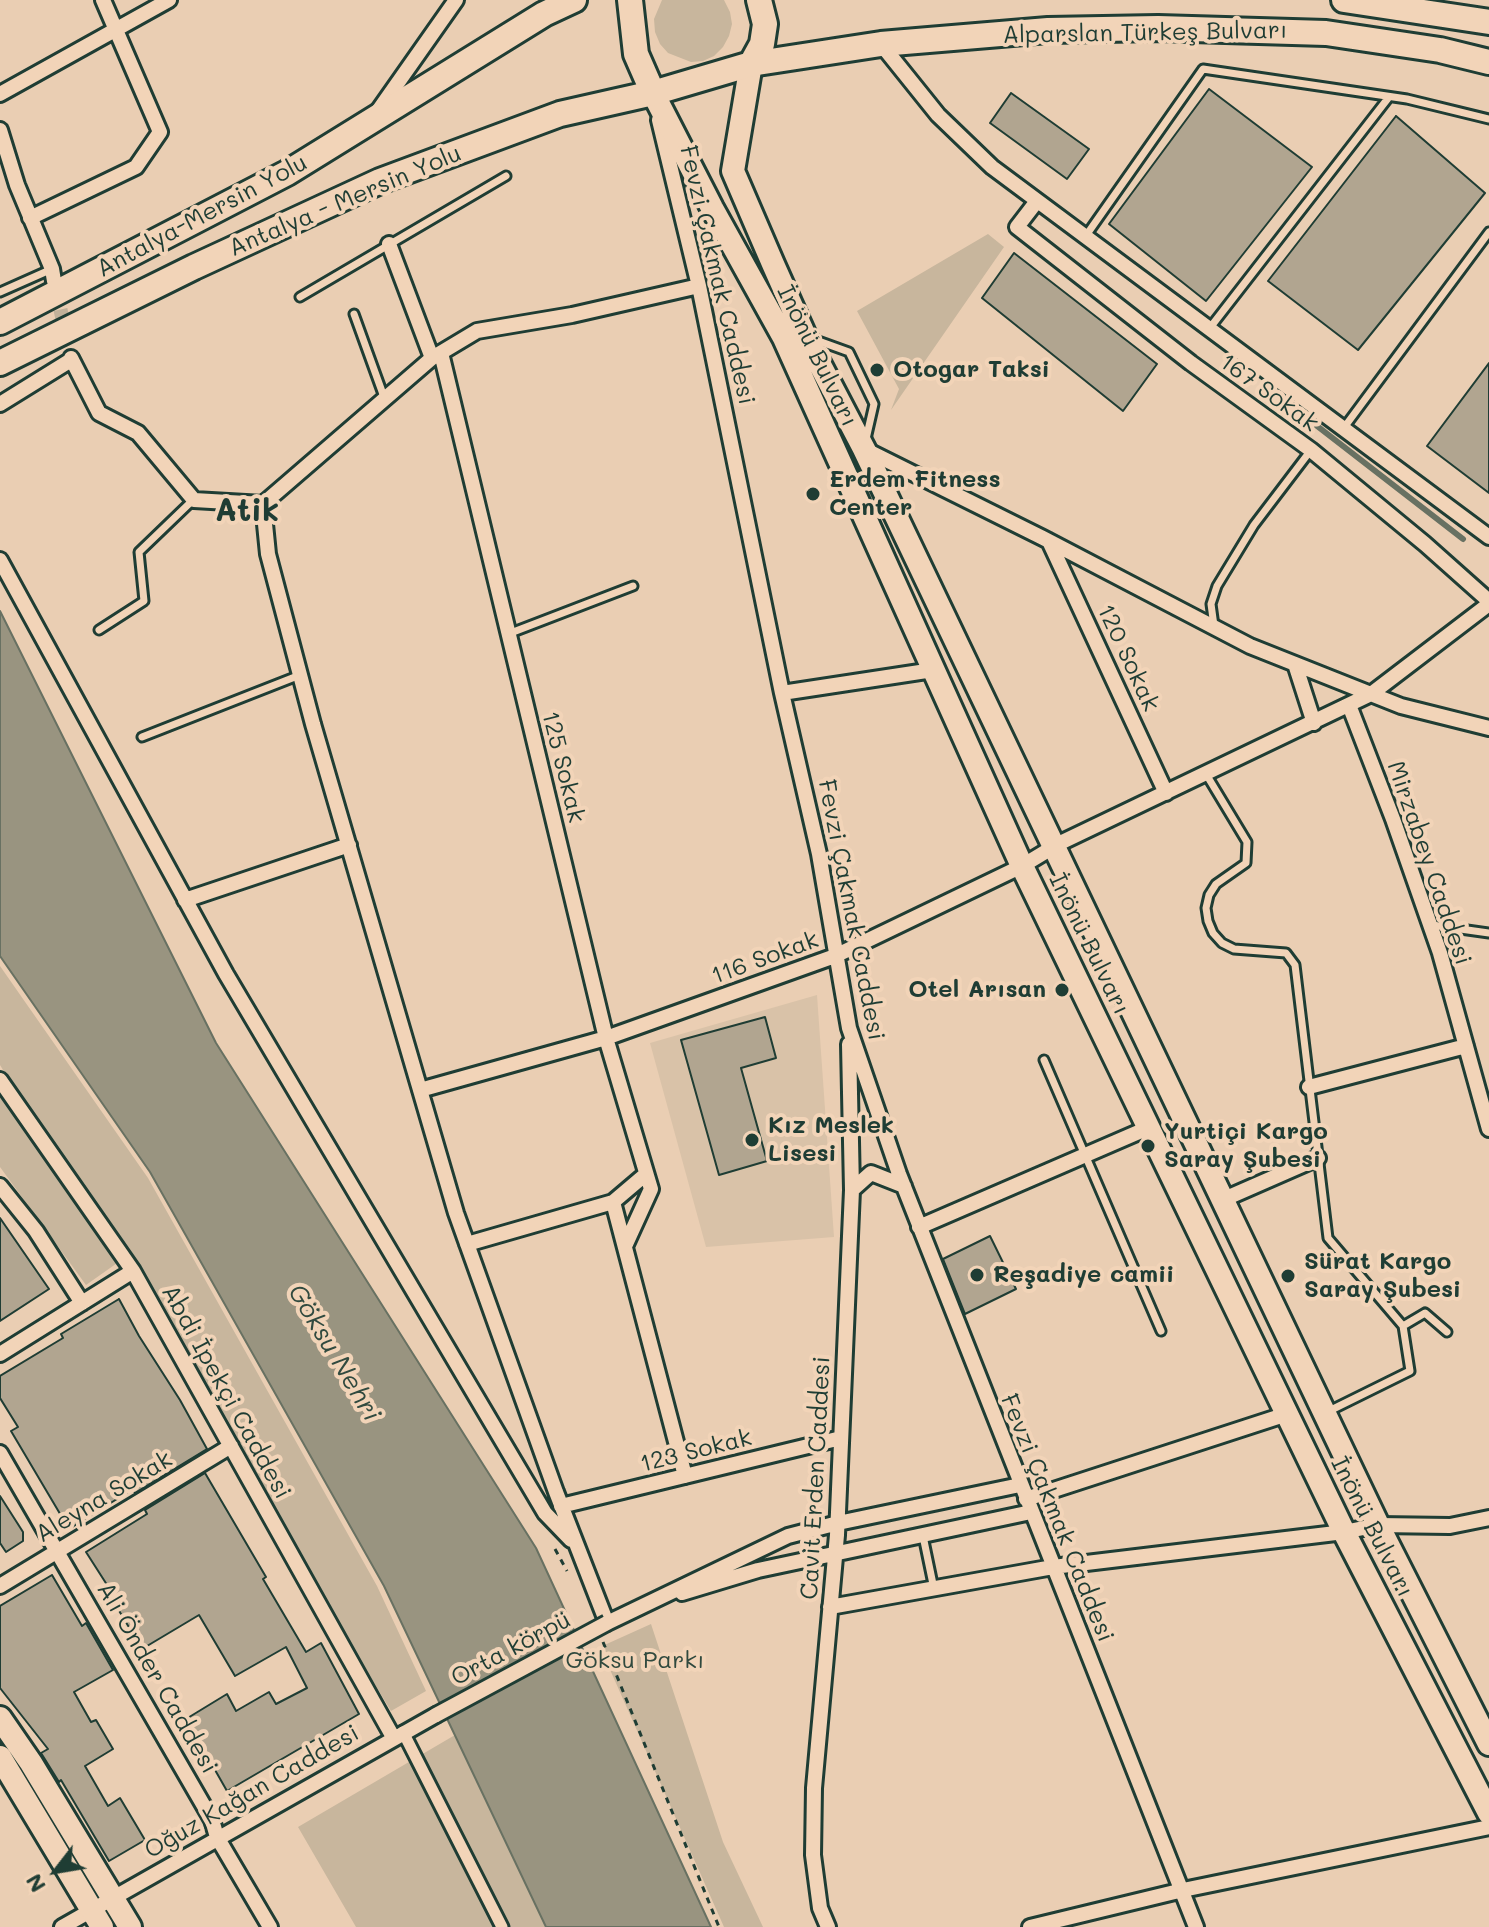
<!DOCTYPE html>
<html>
<head>
<meta charset="utf-8">
<style>
	body { margin:0 }
	#map { position:relative; width:1489px; height:1927px; overflow:hidden; background:#eaceb3; font-family:Mali,sans-serif }
	canvas { display:block }
	.north { position:absolute; left:16px; top:1831px; width:80px; height:80px; -webkit-text-stroke:6px #f2d4b8; paint-order:stroke; rotate:239deg; font-size:22px; font-weight:700; line-height:32px; text-align:center; color:#1f3d34 }
	.north::after { content:''; display:block; margin:auto; width:28px; height:36px; background:#1f3d34; clip-path:polygon(50% 0,100% 100%,50% 72%,0 100%) }
</style>
</head>
<body>
<div id="map">
<canvas width="1489" height="1927"></canvas>
<div class="north">N</div>
</div>
<script>
const ctx = document.querySelector('canvas').getContext('2d');
ctx.lineJoin = 'round';
function fill(path, color) {
  ctx.fillStyle = color;
  ctx.fill(path, 'evenodd');
}
function toPath(rows) {
  const path = new Path2D();
  for (const r of rows) {
    path.moveTo(r[0], r[1]);
    for (let i = 2; i < r.length; i += 2) path.lineTo(r[i], r[i + 1]);
  }
  return path;
}
function trace(path, color, width, dash) {
  ctx.strokeStyle = color;
  ctx.lineWidth = width;
  ctx.lineCap = dash ? 'butt' : 'round';
  ctx.setLineDash(dash || []);
  ctx.stroke(path);
}
function drawText(font, color, halo, rows, align = 'center') {
  ctx.font = font + ' Mali,sans-serif';
  ctx.lineWidth = 8;
  ctx.setLineDash([]);
  ctx.textBaseline = 'middle';
  ctx.strokeStyle = halo;
  ctx.fillStyle = color;
  for (const [text, x, y, turn = 0] of rows) {
    ctx.save();
    ctx.translate(x, y);
    ctx.rotate((+turn || 0) * Math.PI / 180);
    ctx.textAlign = isNaN(turn) ? turn : align;
    if (halo) ctx.strokeText(text, 0, 0);
    ctx.fillText(text, 0, 0);
    ctx.restore();
  }
}
fill(toPath([
	[817,995,834,1237,706,1247,650,1043]
]), '#d9c2a8');
fill(toPath([
	[662,0,724,0,730,12,732,24,729,36,723,47,714,56,703,61,691,62,668,53,660,44,655,32,654,19],
	[988,234,1004,247,891,410,899,389,857,311],
	[0,966,148,1178,377,1586,426,1691,391,1711,120,1261,86,1285,0,1167,0,1072,3,1070,0,1065],
	[651,1624,723,1842,763,1927,724,1927,600,1647],
	[455,1735,546,1927,356,1927,298,1827]
]), '#c8b69d');
const water = toPath([
	[0,611,216,1043,536,1548,711,1927,546,1927,384,1586,150,1172,0,956,0,611]
]);
fill(water, '#999480');
trace(water, '#687162', 2);
trace(toPath([
	[1299,412,1463,539]
]), '#687162', 6);
const building = toPath([
	[1209,89,1312,167,1206,301,1109,224,1209,89],
	[1011,93,1089,149,1067,179,990,123,1011,93],
	[1396,116,1485,193,1358,350,1268,281,1396,116],
	[1014,253,1157,364,1123,411,982,298,1014,253],
	[1489,363,1489,493,1427,446,1489,363],
	[765,1017,776,1058,741,1068,767,1161,719,1175,681,1040,765,1017],
	[0,1218,49,1289,0,1321,0,1218],
	[990,1236,1016,1289,965,1314,943,1259,990,1236],
	[119,1299,139,1336,180,1400,207,1449,135,1493,133,1489,69,1529,11,1431,18,1427,0,1398,0,1376,63,1338,61,1334,119,1299],
	[205,1473,266,1577,263,1579,306,1652,321,1643,359,1714,227,1791,186,1719,227,1694,236,1711,269,1692,276,1704,307,1688,286,1647,235,1676,199,1615,142,1649,115,1604,118,1602,86,1552,147,1514,145,1510,205,1473],
	[0,1496,23,1532,23,1541,6,1552,0,1543,0,1496],
	[52,1575,82,1626,86,1623,113,1670,74,1692,91,1722,96,1720,113,1749,85,1766,108,1806,120,1798,145,1840,109,1861,61,1780,59,1782,41,1753,48,1749,0,1688,0,1606,52,1575]
]);
fill(building, '#b1a590');
trace(building, '#1f3d34', 2);
trace(toPath([
	[56,289,71,358]
]), '#c1b19a', 14, [14, 7]);
const service = toPath([
	[1085,237,1203,69,1407,99,1489,119],
	[0,292,52,269],
	[300,297,506,176],
	[354,314,384,397],
	[1209,329,1389,97],
	[813,339,849,352,874,404,866,439],
	[1343,429,1489,232],
	[1214,626,1211,604,1217,586,1254,525,1311,450],
	[99,630,144,601,139,552,193,500],
	[508,634,633,586],
	[142,737,300,675],
	[1206,774,1247,842,1246,863,1216,884,1209,895,1206,908,1208,921,1213,933,1222,943,1234,949,1286,953,1295,965,1328,1238,1403,1326,1425,1313,1447,1332],
	[1432,925,1489,933],
	[1044,1060,1161,1331],
	[1327,1412,1410,1371,1403,1326],
	[923,1536,934,1589]
]);
const pedestrian = toPath([
	[403,1732,502,1927]
]);
const minor = toPath([
	[881,44,938,115,992,167,1489,537],
	[0,94,169,0],
	[378,111,456,0],
	[659,120,699,286,782,693,819,854,849,1028,899,1174,1196,1927],
	[0,130,17,185,52,269,54,281],
	[1037,201,1017,227,1191,363,1311,450,1425,544,1489,601],
	[30,218,136,167,160,132,103,0],
	[389,244,432,358],
	[699,286,572,315,477,331,432,358,263,504,268,554,313,724,456,1213,556,1492,607,1623,788,1536,838,1523,1020,1485],
	[441,353,606,1038,651,1189,626,1244],
	[71,358,99,413,138,433,194,500,263,504],
	[0,404,71,360],
	[864,449,1043,538,1250,646,1401,706,1489,728],
	[1049,541,1166,793],
	[0,560,226,974,545,1513,571,1540],
	[1295,664,1314,723],
	[782,693,933,670],
	[1349,705,1393,819,1440,953,1489,1129],
	[185,900,349,845],
	[0,1080,133,1271,393,1737],
	[1309,1087,1466,1046],
	[420,1090,606,1038,835,956,1022,866,1060,843,1371,694,1489,604],
	[0,1186,36,1231,82,1303],
	[852,1190,871,1173,904,1186],
	[1222,1200,1318,1158],
	[613,1202,685,1476],
	[919,1227,1148,1128],
	[467,1244,613,1202,646,1174],
	[0,1354,133,1271],
	[0,1453,212,1820,217,1837,270,1927],
	[1026,1499,1287,1414],
	[561,1506,841,1438],
	[0,1586,231,1446],
	[682,1593,758,1570,1031,1512],
	[830,1607,1053,1567,1344,1532,1378,1525,1450,1526,1489,1518],
	[62,1927,436,1715],
	[828,1927,820,1908,813,1855,814,1788,837,1535,852,1190,849,1044],
	[1030,1927,1183,1890,1489,1827]
]);
const primary = toPath([
	[751,64,733,171,773,264,805,336,864,449,1378,1525,1489,1744],
	[653,93,712,208,784,338,1022,866,1344,1532,1489,1813],
	[0,1718,31,1763,130,1927],
	[0,1757,102,1927]
]);
const trunk = toPath([
	[630,0,636,54,653,93],
	[1344,0,1489,22],
	[751,64,762,44,765,24,759,0],
	[0,322,287,173,544,14,574,0],
	[0,363,194,267,380,181,560,114,653,93,751,64,881,44,1048,30,1158,28,1326,33,1440,50,1489,62]
]);
trace(service, '#1f3d34', 13);
trace(pedestrian, '#1f3d34', 17);
trace(minor, '#1f3d34', 20);
trace(primary, '#1f3d34', 28);
trace(trunk, '#1f3d34', 30);
trace(toPath([
	[555,1549,567,1571],
	[603,1642,719,1927]
]), '#1f3d34', 3, [6, 6]);
trace(service, '#f2d4b8', 7);
trace(pedestrian, '#f2d4b8', 11);
trace(minor, '#f2d4b8', 14);
trace(primary, '#f2d4b8', 22);
trace(trunk, '#f2d4b8', 24);
const minorBridge = toPath([
	[436,1715,607,1623]
]);
trace(minorBridge, '#1f3d34', 20, []);
trace(minorBridge, '#f2d4b8', 14);
for (const [x, y, r, color] of [
	[877,370,8,"#1f3d34"],
	[813,494,8,"#1f3d34"],
	[1062,990,8,"#1f3d34"],
	[752,1140,8,"#1f3d34"],
	[1148,1146,8,"#1f3d34"],
	[977,1275,8,"#1f3d34"],
	[1288,1276,8,"#1f3d34"]
]) {
  const dot = new Path2D();
  dot.arc(x, y, r, 0, 2 * Math.PI);
  ctx.fillStyle = color;
  ctx.fill(dot);
  trace(dot, '#f2d4b8', 3);
}
drawText('24px', '#1f3d34', '#f2d4b8', [
	["Alparslan Türkeş Bulvarı",1145,33,-1],
	["Antalya - Mersin Yolu",345,201,-23],
	["Antalya-Mersin Yolu",202,216,-28],
	["Fevzi Çakmak Caddesi",717,275,77],
	["İnönü Bulvarı",817,356,64],
	["167 Sokak",1269,393,36],
	["120 Sokak",1128,658,65],
	["125 Sokak",563,767,76],
	["Mirzabey Caddesi",1429,863,71],
	["Fevzi Çakmak Caddesi",851,910,79],
	["İnönü Bulvarı",1089,944,64],
	["116 Sokak",765,958,-20],
	["Abdi İpekçi Caddesi",226,1392,61],
	["123 Sokak",696,1451,-14],
	["Cavit Erden Caddesi",816,1478,-87],
	["Aleyna Sokak",104,1497,-31],
	["Fevzi Çakmak Caddesi",1057,1518,68],
	["İnönü Bulvarı",1372,1527,63],
	["Orta körpü",511,1649,-28],
	["Ali Önder Caddesi",157,1678,60],
	["Oğuz Kağan Caddesi",252,1792,-30]
]);
drawText('bold 24px', '#1f3d34', '#f2d4b8', [
	["Otogar Taksi",893,370],
	["Erdem Fitness",829,480],
	["Center",829,508],
	["Otel Arısan",1046,990,"right"],
	["Kız Meslek",768,1126],
	["Lisesi",768,1154],
	["Yurtiçi Kargo",1164,1132],
	["Saray Şubesi",1164,1160],
	["Sürat Kargo",1304,1262],
	["Saray Şubesi",1304,1290],
	["Reşadiye camii",993,1275]
], 'left');
drawText('24px', '#30493e', '#f2d4b8', [
	["Göksu Parkı",635,1661]
]);
drawText('italic 26px', '#314a3f', '#f2d4b8', [
	["Göksu Nehri",334,1353,59]
]);
drawText('bold 32px', '#1f3d34', '#f2d4b8', [
	["Atik",247,511]
]);
</script>
</body>
</html>
